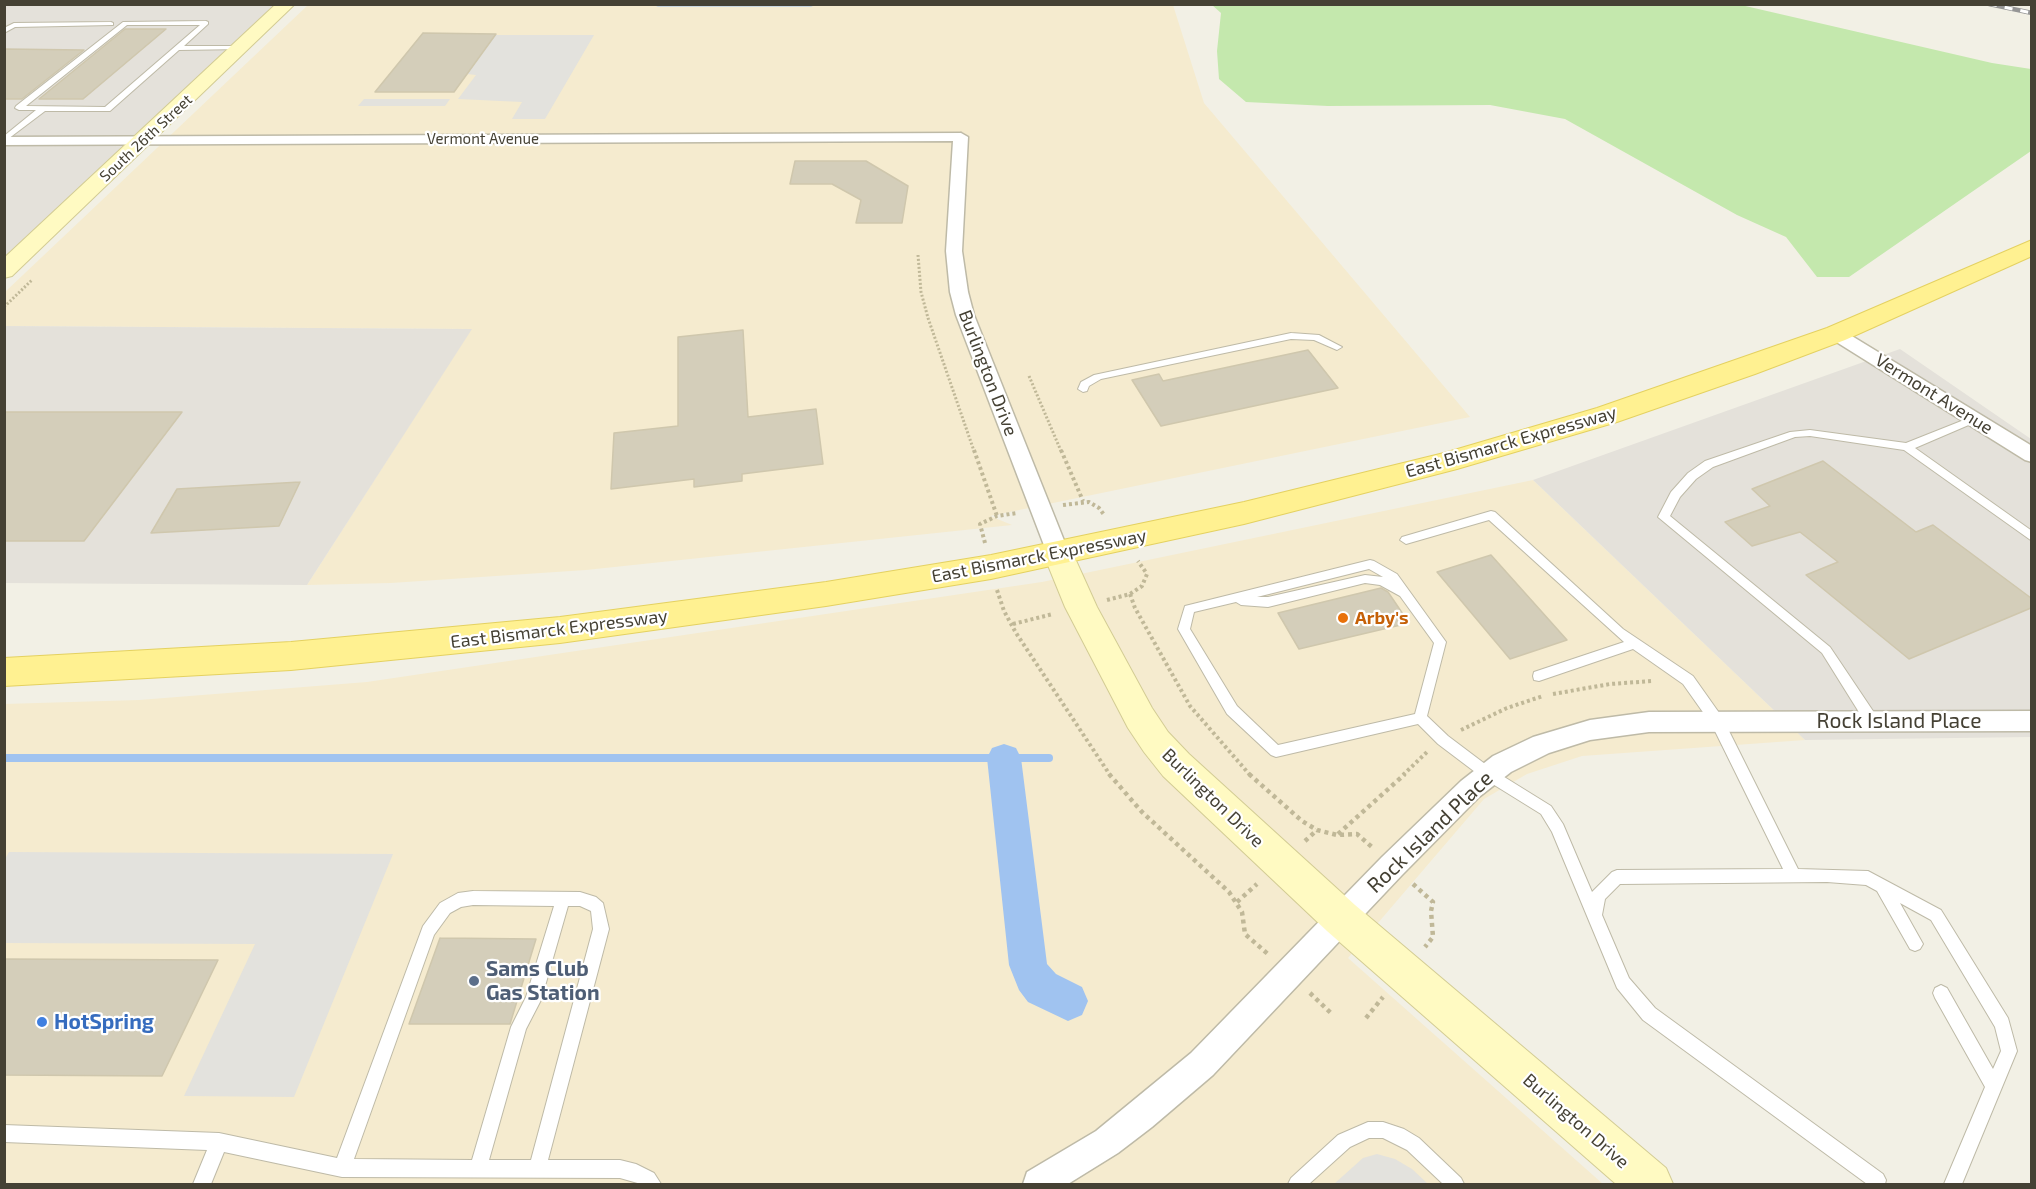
<!DOCTYPE html>
<html>
<head>
<meta charset="utf-8">
<style>
	body { margin:0 }
	#map { position:relative; width:2036px; height:1189px; overflow:hidden; background:#f2f0e5; font-family:"Exo 2",sans-serif }
	canvas { display:block }
	.frame { position:absolute; inset:0; border:6px solid #454134; pointer-events:none }
</style>
</head>
<body>
<div id="map">
<canvas width="2036" height="1189"></canvas>
<div class="frame"></div>
</div>
<script>
const ctx = document.querySelector('canvas').getContext('2d');
ctx.lineJoin = 'round';
function fill(path, color) {
  ctx.fillStyle = color;
  ctx.fill(path, 'evenodd');
}
function toPath(rows) {
  const path = new Path2D();
  for (const r of rows) {
    path.moveTo(r[0], r[1]);
    for (let i = 2; i < r.length; i += 2) path.lineTo(r[i], r[i + 1]);
  }
  return path;
}
function trace(path, color, width, dash) {
  ctx.strokeStyle = color;
  ctx.lineWidth = width;
  ctx.lineCap = dash ? 'butt' : 'round';
  ctx.setLineDash(dash || []);
  ctx.stroke(path);
}
function drawText(font, color, halo, rows, align = 'center') {
  ctx.font = font + ' "Exo 2",sans-serif';
  ctx.lineWidth = 4.5;
  ctx.setLineDash([]);
  ctx.textBaseline = 'middle';
  ctx.strokeStyle = halo;
  ctx.fillStyle = color;
  for (const [text, x, y, turn = 0] of rows) {
    ctx.save();
    ctx.translate(x, y);
    ctx.rotate((+turn || 0) * Math.PI / 180);
    ctx.textAlign = isNaN(turn) ? turn : align;
    if (halo) ctx.strokeText(text, 0, 0);
    ctx.fillText(text, 0, 0);
    ctx.restore();
  }
}
fill(toPath([
	[308,5,1173,5,1204,103,1470,417,990,516,1012,525,586,570,391,583,307,585,471,329,5,326,5,292],
	[1533,480,1805,740,1582,756,1527,774,1484,799,1348,958,1603,1184,5,1184,4,704,139,700,367,682,1042,582]
]), '#f5ebcf');
fill(toPath([
	[5,5,277,5,5,263],
	[5,326,472,329,307,585,5,583],
	[1900,349,2031,439,2031,737,1805,740,1533,480]
]), '#e4e1da');
fill(toPath([
	[1212,5,1741,5,1992,63,2031,69,2031,151,1849,277,1817,277,1786,237,1737,215,1565,119,1490,105,1328,106,1246,102,1219,79,1217,51,1221,13]
]), '#c4e8ad');
fill(toPath([
	[495,35,594,35,545,119,512,119,522,102,458,99,476,75,467,74],
	[364,99,450,99,445,106,358,106],
	[9,852,393,854,294,1097,184,1096,255,944,5,943,5,859],
	[1377,1154,1395,1159,1412,1169,1428,1184,1334,1184,1363,1158]
]), '#e3e2dd');
trace(toPath([
	[658,4,811,4]
]), '#a0c3f0', 5);
trace(toPath([
	[4,758,1049,758]
]), '#a0c3f0', 8);
fill(toPath([
	[1004,744,1016,748,1021,758,1047,964,1056,974,1082,987,1088,1001,1082,1015,1068,1021,1028,1002,1019,990,1009,965,987,758,992,748,1004,744]
]), '#a0c3f0');
const building = toPath([
	[125,29,166,29,83,99,39,99,125,29],
	[423,33,496,34,454,92,375,92,423,33],
	[4,49,84,50,22,99,4,99,4,49],
	[795,161,866,161,908,186,902,223,856,223,861,200,832,184,790,184,795,161],
	[743,330,748,417,816,409,823,464,742,474,742,481,694,487,694,479,611,489,614,433,678,426,678,337,743,330],
	[1308,350,1338,388,1161,426,1132,380,1159,374,1163,381,1308,350],
	[4,412,182,412,84,541,4,541,4,412],
	[1823,461,1916,532,1933,525,2031,598,2031,608,1909,659,1806,575,1838,562,1800,532,1752,546,1725,522,1770,506,1752,489,1823,461],
	[300,482,279,526,151,533,177,489,300,482],
	[1491,555,1567,640,1510,659,1437,572,1491,555],
	[1381,588,1388,592,1409,623,1299,649,1278,613,1381,588],
	[440,938,536,939,510,1024,409,1024,440,938],
	[4,959,218,960,162,1076,4,1075,4,959]
]);
fill(building, '#d4ceba');
trace(building, '#cfc7ad', 1.5);
const lane = toPath([
	[206,21,208,22,208,24,184,46,241,46,243,47,243,49,179,50,110,111,45,111,4,142,4,136,36,110,19,110,15,108,16,106,123,22,206,21],
	[127,25,200,25,105,107,26,106,127,25],
	[111,22,113,23,113,25,15,27,4,33,4,28,14,23,111,22],
	[1291,333,1319,335,1342,347,1337,350,1314,340,1291,339,1101,379,1089,386,1087,391,1083,392,1078,389,1081,382,1094,375,1291,333],
	[1974,416,1979,419,1978,421,1915,448,2032,531,2032,541,1904,450,1810,436,1795,437,1713,467,1696,479,1680,497,1670,516,1830,647,1877,717,1879,721,1877,725,1872,726,1867,725,1822,653,1658,517,1671,492,1688,473,1705,461,1790,432,1810,430,1906,443,1974,416],
	[1491,511,1495,512,1623,629,1693,676,1722,717,1798,869,1868,871,1941,910,2008,1018,2017,1051,1962,1184,1944,1184,1985,1087,1935,998,1933,993,1935,988,1941,985,1947,988,1993,1069,2001,1051,1995,1027,1931,920,1900,903,1923,944,1920,949,1915,951,1910,949,1877,891,1866,885,1827,882,1620,884,1605,899,1602,915,1629,978,1655,1008,1883,1174,1886,1180,1885,1184,1867,1184,1643,1020,1617,988,1552,832,1541,814,1483,778,1438,744,1418,724,1276,757,1271,755,1227,714,1178,629,1185,606,1370,560,1374,561,1397,574,1446,642,1427,716,1448,736,1493,770,1551,806,1563,824,1592,892,1612,872,1617,870,1783,869,1712,725,1683,684,1633,649,1539,681,1534,680,1533,676,1534,672,1624,642,1489,520,1406,544,1400,540,1402,537,1491,511],
	[1369,569,1383,577,1365,575,1268,597,1257,597,1369,569],
	[1365,583,1380,585,1400,596,1434,643,1415,714,1278,745,1237,706,1190,629,1194,612,1236,602,1241,605,1268,607,1365,583],
	[473,891,580,892,596,897,603,903,609,929,548,1160,620,1160,636,1164,654,1173,661,1184,641,1184,620,1178,342,1177,224,1152,211,1184,193,1184,207,1150,4,1142,4,1125,219,1133,337,1158,423,926,440,903,458,893,473,891],
	[473,905,554,906,526,997,511,1027,472,1160,354,1159,434,935,450,913,461,907,473,905],
	[568,906,580,906,591,911,593,929,531,1160,489,1160,526,1029,541,1000,568,906],
	[1368,1122,1383,1122,1404,1129,1419,1138,1461,1178,1464,1184,1443,1184,1407,1150,1383,1138,1369,1138,1350,1147,1309,1184,1288,1184,1291,1178,1338,1135,1368,1122]
]);
const street = toPath([
	[961,133,968,137,962,251,968,292,974,315,1069,553,1066,559,1058,561,1050,559,1047,553,956,315,950,292,946,251,953,141,4,145,4,137,961,133],
	[1836,329,1842,330,2032,446,2032,462,2025,460,1830,338,1827,334,1830,330,1836,329],
	[2032,711,2032,731,1649,732,1590,740,1549,753,1511,772,1479,797,1402,875,1213,1075,1152,1127,1118,1153,1068,1184,1023,1184,1027,1172,1096,1131,1191,1053,1382,857,1461,781,1493,756,1533,737,1590,720,1649,712,2032,711]
]);
const secondary = toPath([
	[276,4,295,4,12,276,4,278,4,258,276,4],
	[1058,542,1069,545,1097,607,1152,708,1168,732,1189,754,1355,905,1666,1168,1673,1184,1616,1184,1327,931,1163,776,1144,752,1128,728,1065,607,1043,553,1047,545,1058,542]
]);
const primary = toPath([
	[2032,240,2032,256,1845,340,1755,374,1617,422,1457,469,1244,524,991,579,826,606,560,643,291,670,4,686,4,658,291,642,560,617,826,582,991,555,1244,502,1444,453,1597,408,1827,328,2032,240]
]);
trace(lane, '#bebaa7', 2);
trace(street, '#bebaa7', 3);
trace(secondary, '#d3cc94', 2);
trace(primary, '#e4d161', 2);
trace(toPath([
	[918,255,921,292,928,318,974,451],
	[4,307,32,280],
	[1029,376,1061,451]
]), '#c0b898', 3, [2, 2]);
trace(toPath([
	[974,450,997,516],
	[1061,450,1083,501],
	[1063,505,1089,502,1099,508,1105,516],
	[985,543,980,524,997,516,1017,513],
	[997,590,1004,611,1016,633,1110,775],
	[1130,594,1135,608,1190,706,1250,775],
	[1107,600,1130,594,1142,586,1147,574,1138,561],
	[1013,624,1053,614],
	[1553,694,1610,684,1652,681],
	[1461,730,1507,708,1543,696],
	[1403,775,1427,752]
]), '#c0b898', 4, [3, 3]);
trace(toPath([
	[1109,774,1142,812,1229,892,1242,912,1245,934,1269,955],
	[1249,774,1302,821,1317,830,1337,835,1357,834,1372,847],
	[1338,834,1405,774],
	[1305,841,1317,830],
	[1413,884,1433,902,1431,911,1433,937,1425,947],
	[1237,902,1257,884],
	[1310,993,1333,1015],
	[1366,1018,1383,997]
]), '#c0b898', 4.5, [4, 4]);
fill(lane, '#fff');
fill(street, '#fff');
fill(secondary, '#fffac2');
fill(primary, '#fff191');
const rail = toPath([
	[1989,4,2032,13]
]);
trace(rail, '#959595', 4.5);
trace(rail, '#fff', 3, [8]);
for (const [x, y, r, color] of [
	[1343,618,6,"#e8710a"],
	[474,981,6,"#5c6f8a"],
	[42,1022,6,"#3f7fe0"]
]) {
  const dot = new Path2D();
  dot.arc(x, y, r, 0, 2 * Math.PI);
  ctx.fillStyle = color;
  ctx.fill(dot);
  trace(dot, '#fff', 2);
}
drawText('15px', '#454134', '#fff', [
	["South 26th Street",146,138,-43],
	["Vermont Avenue",483,139]
]);
drawText('18px', '#454134', '#fff', [
	["Burlington Drive",988,373,69],
	["Vermont Avenue",1934,394,32],
	["East Bismarck Expressway",1511,442,-16],
	["East Bismarck Expressway",1039,556,-11],
	["East Bismarck Expressway",559,629,-7],
	["Burlington Drive",1213,798,44],
	["Burlington Drive",1576,1121,41]
]);
drawText('bold 18px', '#c56008', '#fff', [
	["Arby's",1355,618]
], 'left');
drawText('21px', '#454134', '#fff', [
	["Rock Island Place",1899,721],
	["Rock Island Place",1430,832,-44]
]);
drawText('bold 21px', '#4e5e75', '#fff', [
	["Sams Club",486,969],
	["Gas Station",486,993]
], 'left');
drawText('bold 21px', '#366cbe', '#fff', [
	["HotSpring",54,1022]
], 'left');
</script>
</body>
</html>
